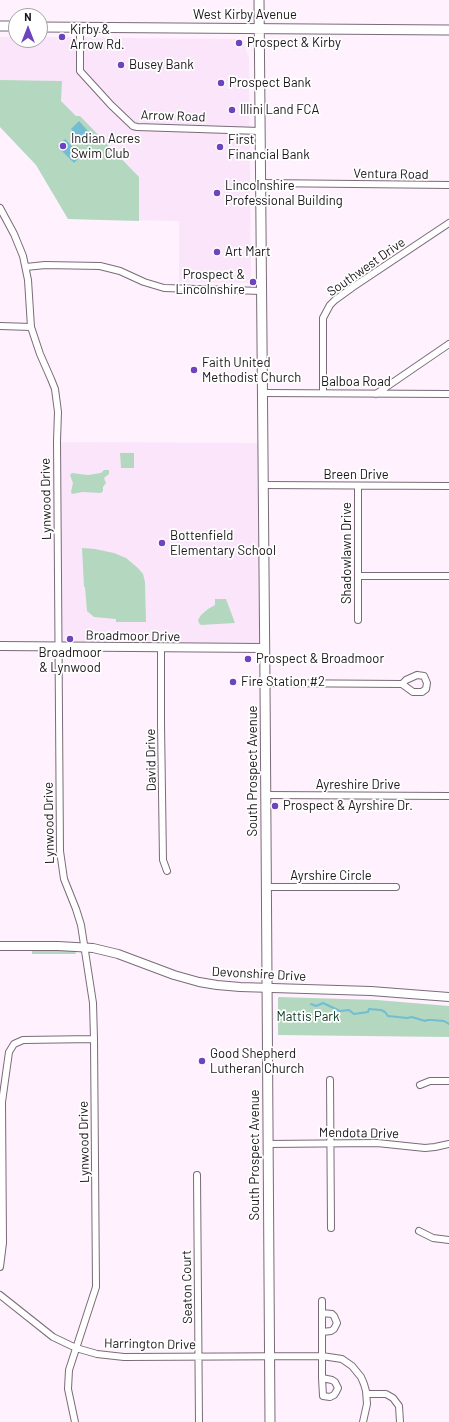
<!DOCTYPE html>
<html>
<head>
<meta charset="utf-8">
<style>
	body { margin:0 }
	#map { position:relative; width:449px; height:1422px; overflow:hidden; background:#fff1fe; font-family:Barlow,sans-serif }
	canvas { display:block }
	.north { position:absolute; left:8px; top:8px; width:40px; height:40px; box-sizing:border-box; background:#fff; border:1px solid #a4a2a4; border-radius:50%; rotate:0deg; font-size:11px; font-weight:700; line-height:16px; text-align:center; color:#1b161b }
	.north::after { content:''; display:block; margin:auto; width:14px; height:18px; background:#6d44bd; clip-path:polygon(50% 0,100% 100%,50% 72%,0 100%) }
</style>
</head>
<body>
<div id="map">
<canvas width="449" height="1422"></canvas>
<div class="north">N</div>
</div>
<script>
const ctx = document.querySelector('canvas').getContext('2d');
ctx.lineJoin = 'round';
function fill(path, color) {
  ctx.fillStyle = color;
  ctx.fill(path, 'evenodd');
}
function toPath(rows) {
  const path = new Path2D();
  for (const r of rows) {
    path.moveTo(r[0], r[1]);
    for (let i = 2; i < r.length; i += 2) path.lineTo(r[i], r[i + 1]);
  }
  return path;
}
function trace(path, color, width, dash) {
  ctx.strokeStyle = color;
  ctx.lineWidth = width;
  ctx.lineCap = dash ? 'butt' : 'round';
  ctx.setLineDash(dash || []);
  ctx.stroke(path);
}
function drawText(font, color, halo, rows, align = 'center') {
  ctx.font = font + ' Barlow,sans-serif';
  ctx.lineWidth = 3.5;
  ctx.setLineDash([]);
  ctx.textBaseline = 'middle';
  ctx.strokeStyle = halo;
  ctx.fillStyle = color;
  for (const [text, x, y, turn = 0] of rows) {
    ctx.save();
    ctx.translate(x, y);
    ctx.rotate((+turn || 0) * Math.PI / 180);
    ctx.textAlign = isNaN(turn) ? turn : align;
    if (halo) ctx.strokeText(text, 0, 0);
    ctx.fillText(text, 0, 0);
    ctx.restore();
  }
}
fill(toPath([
	[0,37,16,37,16,40,40,40,40,37,231,39,236,39,244,44,249,58,251,283,179,282,179,221,68,219,36,165,0,127],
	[60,442,264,443,263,645,62,644]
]), '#fbe5fb');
fill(toPath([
	[0,80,62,81,61,101,76,116,80,116,139,177,139,221,68,219,36,165,0,127],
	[120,453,134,453,134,468,121,468],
	[104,470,109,470,109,474,104,478,106,483,103,487,103,491,101,493,83,492,72,494,71,492,73,483,70,475,72,473,88,475,101,473],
	[82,548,95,549,114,553,126,558,138,568,143,574,145,582,146,622,116,622,116,619,94,617,87,611,85,587,84,587],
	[215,599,226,599,235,623,201,625,199,623,198,620,201,615,208,609,215,605],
	[32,950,75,950,76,954,32,954],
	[279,997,377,1000,449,1006,449,1037,278,1035,278,998]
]), '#b4d8bf');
fill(toPath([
	[79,121,95,139,87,146,71,129],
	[65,139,81,156,74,163,57,146]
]), '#72bcd4');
trace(toPath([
	[311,1004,316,1006,323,1003,340,1011,349,1010,354,1014,368,1012,369,1009,381,1010,385,1012,388,1016,407,1018,412,1017,425,1021,427,1020,432,1020,444,1021,449,1024]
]), '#72bcd4', 2);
const minor = toPath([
	[80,27,80,71,111,105,133,126,137,127,260,131],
	[261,183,449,185],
	[0,208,14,234,23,256,28,280,31,327,40,354,51,379,55,389,58,412,57,441,60,851,64,879,76,909,81,925,93,1003,94,1039,96,1287,69,1370,68,1389,75,1422],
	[26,267,45,265,100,266,120,271,144,282,164,288,262,291],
	[0,326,31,327],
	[263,393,449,394],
	[323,393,323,318,330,305,335,300,353,287,449,223],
	[376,394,449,344],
	[263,485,449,486],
	[358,486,358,620],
	[358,576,449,576],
	[161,648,161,724,163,860,167,871],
	[417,675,424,676,427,683,426,689,422,692,413,692,402,684,406,680,417,675],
	[265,683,402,684],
	[266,795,449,796],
	[266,887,396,887],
	[330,1080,331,1228],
	[420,1085,430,1081,449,1081],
	[268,1144,377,1143,425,1148,435,1147,449,1144],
	[197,1175,199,1422],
	[419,1231,433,1238,449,1240],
	[0,1267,3,1243,2,1102,9,1052,14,1044,23,1040,94,1039],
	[0,1295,53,1337,76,1348,97,1354,124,1357,322,1356,342,1359,352,1366,361,1377,364,1384,366,1391,367,1404,363,1422],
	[322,1301,322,1378],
	[322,1332,331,1331,334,1329,337,1323,334,1316,332,1314,322,1313],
	[322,1378,332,1380,335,1382,338,1388,336,1392,334,1395,330,1397,323,1396,322,1378],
	[367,1394,386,1394,393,1398,399,1406,400,1422]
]);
const tertiary = toPath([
	[0,646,265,648],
	[0,946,58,946,93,948,118,954,174,975,199,982,217,985,240,987,371,991,449,997]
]);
const secondary = toPath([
	[259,0,265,683,270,1422],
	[0,26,16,26],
	[40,27,449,30]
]);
trace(minor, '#7a6b79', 8);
trace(tertiary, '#7a6b79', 10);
trace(secondary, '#7a6b79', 11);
trace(minor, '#fff', 6);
trace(tertiary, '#fff', 8);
trace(secondary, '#fff', 9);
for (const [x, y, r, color] of [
	[62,37,4,"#6d44bd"],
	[239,43,4,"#6d44bd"],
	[121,65,4,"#6d44bd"],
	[221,83,4,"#6d44bd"],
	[232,110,4,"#6d44bd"],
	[63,146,4,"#6d44bd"],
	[220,147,4,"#6d44bd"],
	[217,193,4,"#6d44bd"],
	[217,252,4,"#6d44bd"],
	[253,282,4,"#6d44bd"],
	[194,370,4,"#6d44bd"],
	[162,543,4,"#6d44bd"],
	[70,639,4,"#6d44bd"],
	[248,659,4,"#6d44bd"],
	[233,682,4,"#6d44bd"],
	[275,806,4,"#6d44bd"],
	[202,1061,4,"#6d44bd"]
]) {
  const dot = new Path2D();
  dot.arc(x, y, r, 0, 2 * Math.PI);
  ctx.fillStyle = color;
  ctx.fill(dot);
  trace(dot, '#fff', 1.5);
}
drawText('13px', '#1b161b', '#fff', [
	["West Kirby Avenue",245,15],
	["Arrow Road",173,116,2],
	["Ventura Road",391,174,1],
	["Southwest Drive",366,267,-35],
	["Balboa Road",356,382],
	["Breen Drive",356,475],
	["Lynwood Drive",46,499,-91],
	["Shadowlawn Drive",347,553,-90],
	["Broadmoor Drive",133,636,1],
	["David Drive",151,760,-91],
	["South Prospect Avenue",253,771,-90],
	["Ayreshire Drive",358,785],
	["Lynwood Drive",49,823,-91],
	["Ayrshire Circle",331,876],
	["Devonshire Drive",259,974,3],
	["Mendota Drive",359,1133,1],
	["Lynwood Drive",84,1142,-91],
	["South Prospect Avenue",255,1155,-90],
	["Seaton Court",187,1287,-91],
	["Harrington Drive",150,1344,1]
]);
drawText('13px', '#1b161b', '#fff', [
	["Kirby &",70,30],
	["Arrow Rd.",70,45],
	["Prospect & Kirby",247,43],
	["Busey Bank",129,65],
	["Prospect Bank",229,83],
	["Illini Land FCA",240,110],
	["Indian Acres",71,139],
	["Swim Club",71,154],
	["First",228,140],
	["Financial Bank",228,155],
	["Lincolnshire",225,186],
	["Professional Building",225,201],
	["Art Mart",225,252],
	["Prospect &",245,275,"right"],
	["Lincolnshire",245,290,"right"],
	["Faith United",202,363],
	["Methodist Church",202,378],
	["Bottenfield",170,536],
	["Elementary School",170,551],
	["Broadmoor",70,653,"center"],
	["& Lynwood",70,668,"center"],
	["Prospect & Broadmoor",256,659],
	["Fire Station #2",241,682],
	["Prospect & Ayrshire Dr.",283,806],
	["Good Shepherd",210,1054],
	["Lutheran Church",210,1069]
], 'left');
drawText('13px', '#08361e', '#fff', [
	["Mattis Park",308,1017]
]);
</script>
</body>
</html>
